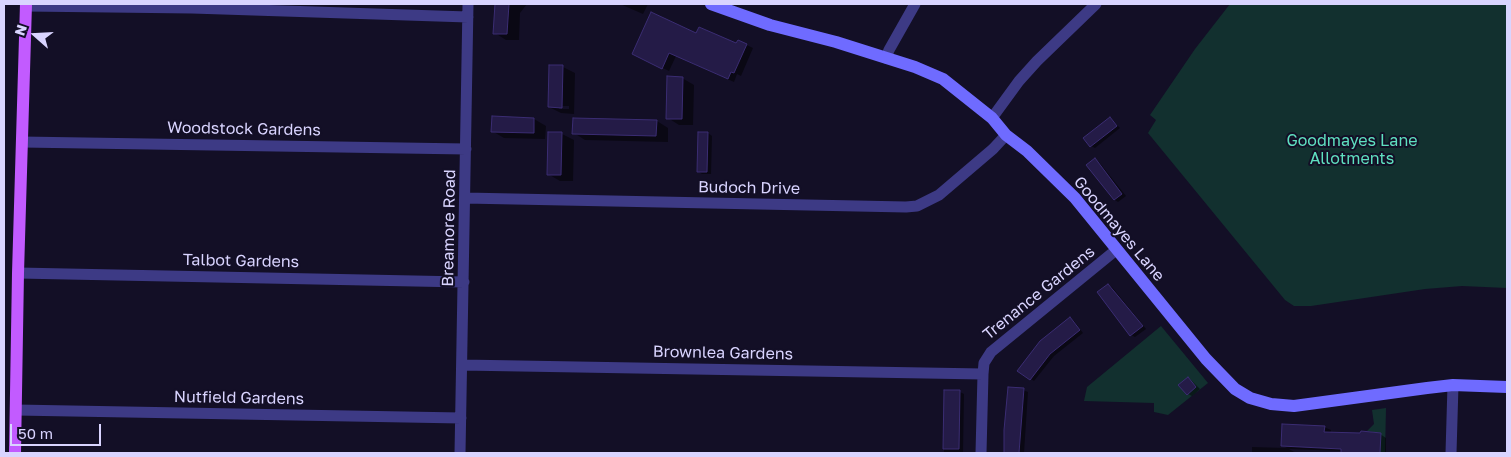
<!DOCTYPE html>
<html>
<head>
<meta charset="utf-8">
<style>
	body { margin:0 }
	#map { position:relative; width:1511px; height:457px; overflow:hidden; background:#130f26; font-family:"Golos Text",sans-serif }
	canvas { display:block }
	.frame { position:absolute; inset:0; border:5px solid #d9d4ff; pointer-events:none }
	.north { position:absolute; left:10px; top:10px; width:50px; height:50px; -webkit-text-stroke:4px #130f26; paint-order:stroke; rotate:289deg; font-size:14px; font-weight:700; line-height:20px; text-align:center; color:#d9d4ff }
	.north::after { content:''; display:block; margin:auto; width:18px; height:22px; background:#d9d4ff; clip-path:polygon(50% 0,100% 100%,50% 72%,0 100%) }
	.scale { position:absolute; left:10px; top:424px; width:91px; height:22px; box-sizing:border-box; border:2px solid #d9d4ff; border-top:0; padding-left:6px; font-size:15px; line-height:18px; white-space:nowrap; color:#d9d4ff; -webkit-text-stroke:4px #130f26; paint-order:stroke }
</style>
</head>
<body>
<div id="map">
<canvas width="1511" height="457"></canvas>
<div class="frame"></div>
<div class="north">N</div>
<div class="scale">50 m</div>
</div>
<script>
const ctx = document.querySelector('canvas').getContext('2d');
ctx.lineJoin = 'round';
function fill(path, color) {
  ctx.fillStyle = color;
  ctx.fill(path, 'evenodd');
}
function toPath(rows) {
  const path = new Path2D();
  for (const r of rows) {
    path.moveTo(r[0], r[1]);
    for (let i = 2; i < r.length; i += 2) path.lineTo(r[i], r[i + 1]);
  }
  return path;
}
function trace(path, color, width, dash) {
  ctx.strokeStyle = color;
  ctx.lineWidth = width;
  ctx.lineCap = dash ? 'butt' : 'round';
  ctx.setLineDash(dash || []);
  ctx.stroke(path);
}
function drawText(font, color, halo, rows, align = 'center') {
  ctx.font = font + ' "Golos Text",sans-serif';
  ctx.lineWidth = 4;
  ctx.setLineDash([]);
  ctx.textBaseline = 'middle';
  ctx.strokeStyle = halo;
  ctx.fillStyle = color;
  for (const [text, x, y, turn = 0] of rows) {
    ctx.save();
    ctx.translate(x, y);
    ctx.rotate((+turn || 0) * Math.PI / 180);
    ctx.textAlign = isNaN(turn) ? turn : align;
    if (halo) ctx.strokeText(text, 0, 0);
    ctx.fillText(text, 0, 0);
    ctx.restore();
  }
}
fill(toPath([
	[1230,4,1507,4,1507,288,1462,286,1425,289,1311,306,1294,306,1285,300,1148,133,1156,120,1150,115,1195,49],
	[1161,326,1208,383,1168,415,1154,412,1154,403,1084,401,1087,387],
	[1386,408,1385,453,1380,453,1380,433,1367,431,1374,424,1372,410]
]), '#12302f');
fill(toPath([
	[496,4,527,4,520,13,519,40,506,40,495,33],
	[620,4,648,4,643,14],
	[697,34,737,45,738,41,753,48,741,76,737,74,734,82,676,56,669,71,640,57],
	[4,40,5,41,4,81],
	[550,66,563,67,575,73,574,114,561,113,549,107],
	[559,106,569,106,569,109,559,109],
	[682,78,694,85,693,125,679,125,668,118],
	[1110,118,1120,128,1095,148,1091,146],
	[534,119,546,126,545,139,504,138,492,131],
	[657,121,668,128,668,142,585,140,574,133],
	[549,133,562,134,574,140,573,181,560,181,548,174],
	[708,133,712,136,711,174,702,174,698,171],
	[1095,160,1099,162,1126,196,1118,202,1115,200],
	[1108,285,1112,287,1146,329,1135,337,1131,335],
	[1070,319,1074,321,1083,333,1054,356,1034,381,1031,379],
	[1189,378,1200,389,1192,396,1188,394],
	[1023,390,1028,392,1024,453,1005,453,1005,430],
	[945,391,960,392,964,394,963,453,944,453],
	[1324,427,1331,430,1330,434,1380,434,1386,438,1386,453,1342,453,1342,451,1289,449,1296,453,1252,453,1252,447,1287,448,1283,446]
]), '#0007');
const building = toPath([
	[495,4,509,4,507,34,493,34,495,4],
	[651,12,696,33,699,27,736,43,738,40,747,44,734,73,731,72,728,79,669,53,662,69,632,54,651,12],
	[549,65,563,65,562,108,548,107,549,65],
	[667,76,683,77,682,119,666,119,667,76],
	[492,116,534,118,534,133,491,132,492,116],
	[1110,117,1117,126,1090,147,1083,138,1110,117],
	[573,118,657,120,656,136,572,134,573,118],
	[548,132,562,132,561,175,547,175,548,132],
	[698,132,708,132,707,172,697,172,698,132],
	[1095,158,1122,194,1114,200,1086,165,1095,158],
	[1108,284,1143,326,1130,336,1097,292,1108,284],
	[1070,317,1080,330,1050,354,1030,380,1017,371,1040,341,1070,317],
	[1188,377,1196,387,1187,395,1178,385,1188,377],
	[1008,387,1024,388,1019,453,1004,453,1004,430,1008,387],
	[944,390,960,390,959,449,943,449,944,390],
	[1282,424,1325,426,1324,432,1360,433,1361,431,1381,433,1380,453,1341,453,1341,449,1281,446,1282,424]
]);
fill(building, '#241b47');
trace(building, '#3b2d73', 1);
trace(toPath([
	[26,6,192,8,468,17],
	[886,58,889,50,915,4],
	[992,118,1019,81,1037,61,1096,4],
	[22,142,466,149],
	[465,198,906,207,917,206,939,195,993,149,1006,135],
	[18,273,464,282],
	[462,365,983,374],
	[16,410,461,418],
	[460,453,468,4],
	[981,453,983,374,984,363,991,352,1116,250],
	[1451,453,1453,385]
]), '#3d3a85', 11);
trace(toPath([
	[711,4,770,25,836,42,915,67,943,79,992,118,1006,135,1027,151,1075,198,1206,359,1235,389,1250,398,1271,404,1294,406,1427,388,1453,385,1507,387]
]), '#6f6bff', 12);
trace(toPath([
	[15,453,18,273,26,4]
]), '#c25bff', 12);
drawText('16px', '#d9d4ff', '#130f26', [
	["Woodstock Gardens",244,129,1],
	["Budoch Drive",749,188,1],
	["Breamore Road",449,228,-89],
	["Goodmayes Lane",1119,229,50],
	["Talbot Gardens",241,261,1],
	["Trenance Gardens",1039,293,-39],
	["Brownlea Gardens",723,353,1],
	["Nutfield Gardens",239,398,1]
]);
drawText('16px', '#5fe0c0', '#130f26', [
	["Goodmayes Lane",1352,141],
	["Allotments",1352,159]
]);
</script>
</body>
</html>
